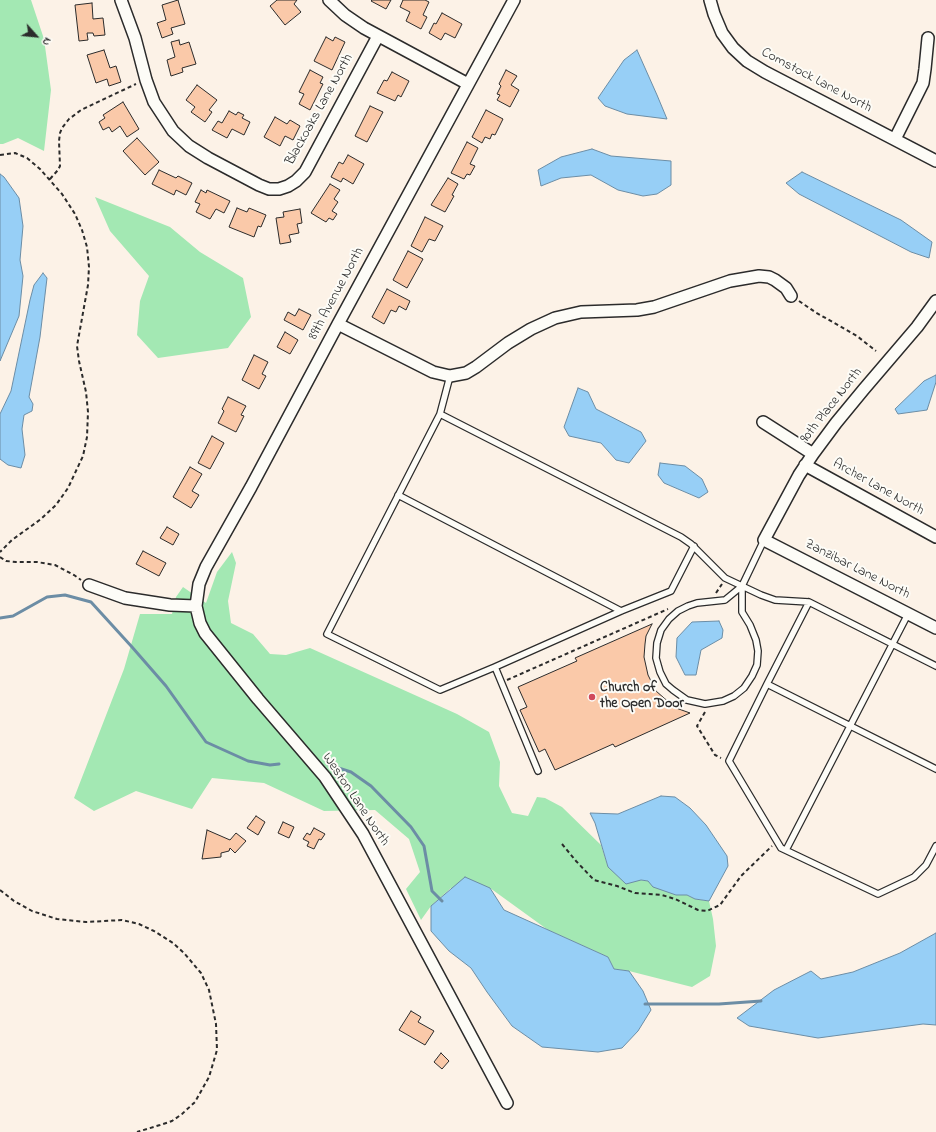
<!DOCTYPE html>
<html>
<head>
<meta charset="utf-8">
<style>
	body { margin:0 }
	#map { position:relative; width:936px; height:1132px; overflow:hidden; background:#fcf2e7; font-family:"Indie Flower",sans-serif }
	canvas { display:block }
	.north { position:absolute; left:16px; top:16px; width:40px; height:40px; -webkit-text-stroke:3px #fdfcf7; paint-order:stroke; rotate:117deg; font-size:11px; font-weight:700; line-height:16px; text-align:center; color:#2b2b2b }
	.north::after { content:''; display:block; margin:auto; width:14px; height:18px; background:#2b2b2b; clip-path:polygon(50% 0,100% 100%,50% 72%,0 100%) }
</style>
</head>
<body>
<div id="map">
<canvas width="936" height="1132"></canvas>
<div class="north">N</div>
</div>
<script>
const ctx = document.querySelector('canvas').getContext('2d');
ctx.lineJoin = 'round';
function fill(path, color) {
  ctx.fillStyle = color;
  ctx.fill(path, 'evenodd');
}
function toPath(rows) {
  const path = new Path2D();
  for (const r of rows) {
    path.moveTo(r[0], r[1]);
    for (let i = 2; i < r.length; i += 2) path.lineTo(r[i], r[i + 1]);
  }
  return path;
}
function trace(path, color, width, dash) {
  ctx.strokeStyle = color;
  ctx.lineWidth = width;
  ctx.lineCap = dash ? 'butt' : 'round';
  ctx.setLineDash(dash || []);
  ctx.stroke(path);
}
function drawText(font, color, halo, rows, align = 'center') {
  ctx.font = font + ' "Indie Flower",sans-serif';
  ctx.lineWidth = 4;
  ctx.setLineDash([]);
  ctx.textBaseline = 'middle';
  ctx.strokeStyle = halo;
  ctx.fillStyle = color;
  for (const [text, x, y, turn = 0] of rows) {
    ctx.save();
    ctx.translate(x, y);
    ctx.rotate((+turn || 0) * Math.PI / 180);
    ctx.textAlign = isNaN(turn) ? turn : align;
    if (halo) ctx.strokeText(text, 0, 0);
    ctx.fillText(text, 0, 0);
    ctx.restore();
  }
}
fill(toPath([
	[0,0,31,0,44,39,51,90,44,151,18,138,3,144,0,144],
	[95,197,170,227,200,252,243,278,251,317,228,348,158,358,137,335,140,301,149,276,110,231],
	[232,552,236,563,228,601,231,623,253,634,270,654,286,655,310,648,457,714,489,732,500,762,499,786,512,813,528,816,537,797,545,798,562,807,601,845,608,867,641,880,648,881,676,895,687,895,695,899,709,901,713,919,716,946,710,976,692,987,629,971,614,969,608,957,548,930,490,888,451,888,431,906,421,920,406,889,420,872,409,839,375,810,324,811,264,783,212,778,192,809,136,791,94,811,74,798,124,669,140,614,172,614,176,597,183,587,206,603,217,572]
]), '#a3e8b3');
const water = toPath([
	[637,50,657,95,667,119,627,114,605,106,598,98,624,60,637,50],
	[592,149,611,156,671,161,671,185,657,194,643,196,618,190,591,175,561,178,541,186,538,170,561,157,592,149],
	[802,172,901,220,932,242,929,258,911,252,799,194,786,183,802,172],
	[0,174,4,177,19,198,23,226,20,260,23,276,19,316,0,361,0,174],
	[43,273,47,278,40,337,29,397,33,404,32,411,24,415,22,429,25,455,21,468,8,465,0,459,0,414,11,391,30,300,34,285,43,273],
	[936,375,936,382,927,410,898,414,895,409,924,381,936,375],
	[578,388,588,392,596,409,641,432,646,441,629,463,616,460,601,443,569,436,564,427,578,388],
	[660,463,685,466,702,479,708,492,699,498,664,483,658,475,660,463],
	[719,621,723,630,722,638,701,650,696,675,685,675,676,657,677,638,692,622,719,621],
	[661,796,675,797,690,808,706,825,727,856,728,866,709,901,695,899,687,895,676,895,653,887,648,881,641,880,626,884,608,867,595,823,590,813,618,814,661,796],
	[465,877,490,888,504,910,608,957,614,969,629,971,643,991,651,1010,638,1031,622,1048,598,1052,542,1047,512,1026,487,992,471,968,449,951,431,931,431,906,465,877],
	[936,933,936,1025,923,1024,818,1038,749,1026,737,1018,774,990,811,971,821,979,853,972,900,953,936,933]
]);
fill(water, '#97cff6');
trace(water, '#6c8da5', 1);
trace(toPath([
	[0,618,13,616,47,597,65,595,91,602,132,647,166,686,206,742,248,761,270,765,279,764],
	[329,765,351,772,371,786,411,827,424,846,432,891,442,901],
	[645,1004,719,1004,761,1001]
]), '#6c8da5', 3);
const building = toPath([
	[178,0,185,24,171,28,173,34,162,38,157,23,166,20,162,5,178,0],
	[277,0,297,0,294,4,301,12,285,25,270,6,277,0],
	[372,0,391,0,386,9,371,1,372,0],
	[403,0,425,0,429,2,423,15,427,17,421,29,406,21,410,12,400,7,403,0],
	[92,3,93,19,103,18,105,35,94,36,93,33,87,33,88,40,79,41,75,5,92,3],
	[442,13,462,24,455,38,445,33,441,40,429,33,434,23,436,24,442,13],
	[326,37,333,41,335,37,345,42,332,70,314,61,326,37],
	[179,40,180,45,189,42,196,64,182,68,183,72,171,76,167,60,175,57,171,42,179,40],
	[104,50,110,68,116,66,121,82,109,86,107,79,96,83,87,55,104,50],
	[310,70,323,77,320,83,323,84,310,110,299,104,304,94,299,92,310,70],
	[506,70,517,76,511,85,519,90,510,107,497,100,500,95,497,94,501,86,499,84,506,70],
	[392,72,409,81,401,97,398,95,395,101,377,93,384,80,387,81,392,72],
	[197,85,217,100,209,110,212,112,205,122,191,112,195,107,186,100,197,85],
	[123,102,139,129,127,137,120,126,112,132,109,127,103,130,99,122,105,118,103,115,123,102],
	[370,106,383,112,367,142,355,136,370,106],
	[486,110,503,119,495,135,492,134,490,139,485,137,482,143,472,137,486,110],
	[229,111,236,115,238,112,244,115,242,118,250,122,244,135,232,129,227,138,212,130,218,121,222,123,229,111],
	[275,117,287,124,290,120,300,126,293,140,285,136,280,146,264,137,275,117],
	[137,138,159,162,145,175,123,151,137,138],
	[467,142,478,148,470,164,475,166,470,175,467,174,464,179,451,173,467,142],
	[348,155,364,164,353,184,343,178,341,182,331,177,339,162,343,164,348,155],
	[159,170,176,178,178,176,192,183,186,195,176,190,174,195,152,184,159,170],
	[448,178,458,184,452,195,454,196,445,212,431,205,448,178],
	[330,184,340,190,334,199,338,202,332,211,337,214,333,220,329,218,326,222,311,213,330,184],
	[201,190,206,193,207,190,230,201,224,213,216,209,210,219,196,212,200,204,195,202,201,190],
	[237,208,247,212,249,208,266,215,261,227,258,226,254,237,229,227,237,208],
	[300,209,302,223,297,224,299,233,289,235,291,242,280,244,276,218,284,217,283,212,300,209],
	[425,217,443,226,435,241,429,239,422,252,411,246,425,217],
	[408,251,423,259,407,288,393,280,408,251],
	[387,289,410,301,406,310,399,306,396,312,391,310,384,324,372,317,387,289],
	[299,309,311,315,303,330,284,320,288,312,295,316,299,309],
	[285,332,298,340,290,354,277,347,285,332],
	[254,355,268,362,262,374,266,376,259,389,242,380,254,355],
	[228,397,246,406,241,415,244,416,236,432,218,423,224,411,222,409,228,397],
	[212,436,224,443,210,469,198,463,212,436],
	[190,467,202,474,192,491,199,495,191,508,173,497,190,467],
	[167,527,179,534,173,545,160,538,167,527],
	[143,551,166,563,159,576,136,564,143,551],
	[652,624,646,636,645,644,644,657,648,675,656,691,664,698,676,708,690,713,615,747,613,744,555,770,545,749,539,752,520,710,527,707,518,687,577,661,575,658,652,624],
	[256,816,265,822,258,835,247,828,256,816],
	[283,822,294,827,289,838,278,833,283,822],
	[314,828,325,834,321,840,319,839,314,849,307,846,309,842,303,839,307,833,310,835,314,828],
	[207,830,230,840,236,833,246,841,235,853,230,848,229,851,221,853,221,857,202,859,207,830],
	[411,1011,421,1017,418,1022,434,1031,425,1045,399,1030,411,1011],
	[441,1053,449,1061,442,1069,434,1062,441,1053]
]);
fill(building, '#fac9a9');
trace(building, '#2b2b2b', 1);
const lane = toPath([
	[450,376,440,414,681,537,691,544,725,578,761,595,775,600,809,602,936,666],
	[440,414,327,634,440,690,495,667,538,771],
	[398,495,621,611],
	[742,586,742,612,750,625,756,640,758,651,757,665,752,676,744,688,734,696,723,701,705,704,687,700,673,690,666,684,660,672,656,658,657,643,661,630,669,619,678,611,688,606,697,603,725,600,742,586],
	[742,586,764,540],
	[809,602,767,684,729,761,781,848,878,894,914,877,926,865,936,846],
	[495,667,621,611,671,591,694,546],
	[767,684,936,769],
	[786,850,908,614]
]);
const street = toPath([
	[121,0,135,38,146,80,154,102,173,131,189,146,208,158,259,185,269,189,279,189,288,186,296,181,305,172,378,36],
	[329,0,345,15,364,28,468,84],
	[710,0,714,14,722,33,733,48,747,61,765,72,936,161],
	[895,139,923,83,925,69,928,38],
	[936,301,917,327,864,389,836,423,813,454,799,475,764,540,936,628],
	[338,324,433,372,450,376,466,373,476,367,508,343,531,329,555,318,581,312,637,310,654,307,730,281,759,276,769,277,775,280,786,288,791,296],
	[763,422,813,454],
	[805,465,936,537],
	[89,585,125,598,170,605,196,606],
	[507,1103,363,834,325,777,258,699,205,633,200,623,196,606,199,584,206,567,251,487,338,324,514,0]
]);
trace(lane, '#2b2b2b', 8);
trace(street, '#2b2b2b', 14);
trace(toPath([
	[0,155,15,153,27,158,40,169,62,194,75,214,82,230,87,247,89,267,88,285,77,346,79,361,86,392,88,412,87,437,83,456,68,488,56,505,41,519,12,540,0,552],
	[50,179,58,170,60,166,59,141,60,133,62,128,69,119,81,110,136,84],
	[799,301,815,312,857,336,876,351],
	[0,557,6,561,16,562,37,562,55,565,74,575,81,580],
	[716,593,722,584],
	[507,680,668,609],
	[705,712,697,726,715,755,721,758],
	[562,844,576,861,594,880,617,886,635,893,662,895,675,899,698,910,707,911,720,905,741,876,772,846],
	[0,890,14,901,32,911,57,919,86,922,122,920,139,924,154,931,173,943,184,953,201,973,209,990,216,1024,217,1050,209,1077,195,1102,182,1114,172,1121,160,1125,137,1132]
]), '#2b2b2b', 2, [4, 3]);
trace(lane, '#fdfcf7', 5.5);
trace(street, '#fdfcf7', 11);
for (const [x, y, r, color] of [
	[592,697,4,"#d1495b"]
]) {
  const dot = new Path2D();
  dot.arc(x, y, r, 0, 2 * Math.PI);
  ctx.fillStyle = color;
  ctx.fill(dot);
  trace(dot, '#fdfcf7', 1.5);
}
drawText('14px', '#2b2b2b', '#fdfcf7', [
	["Comstock Lane North",816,81,28],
	["Blackoaks Lane North",320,110,-61],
	["89th Avenue North",337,294,-62],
	["90th Place North",832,406,-52],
	["Archer Lane North",878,488,29],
	["Zanzibar Lane North",857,570,27],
	["Weston Lane North",355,800,56]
]);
drawText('bold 14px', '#2b2b2b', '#fdfcf7', [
	["Church of",600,689],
	["the Open Door",600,705]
], 'left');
</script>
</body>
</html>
